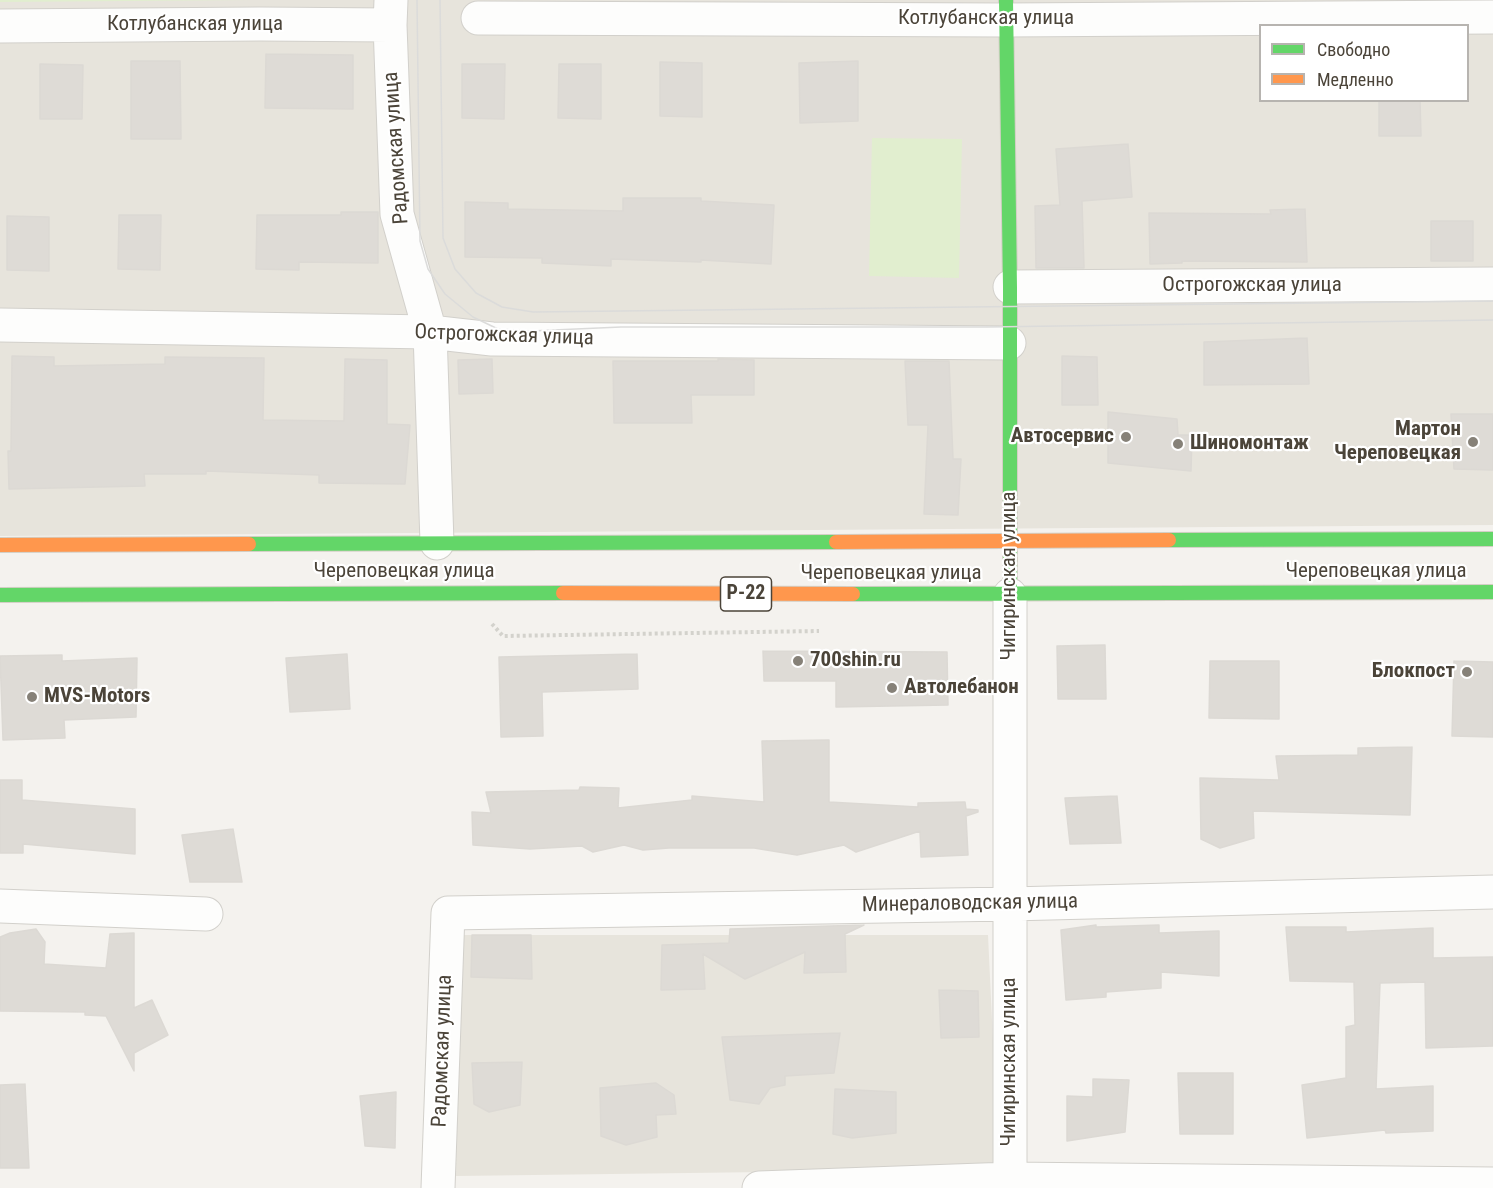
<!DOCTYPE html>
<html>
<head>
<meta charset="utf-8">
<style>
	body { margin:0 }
	#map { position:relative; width:1493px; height:1188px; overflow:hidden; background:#f4f2ee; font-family:"Roboto Condensed",sans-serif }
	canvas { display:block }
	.legend { position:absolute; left:1259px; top:24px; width:210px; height:78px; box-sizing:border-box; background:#fff; border:2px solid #b7b4b0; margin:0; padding:8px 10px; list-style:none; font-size:18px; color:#4b4439 }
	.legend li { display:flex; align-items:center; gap:12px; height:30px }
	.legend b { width:30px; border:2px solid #b7b4b0 }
</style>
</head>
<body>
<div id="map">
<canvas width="1493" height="1188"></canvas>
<ul class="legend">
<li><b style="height:8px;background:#63d668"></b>Свободно</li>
<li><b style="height:8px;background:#ff974d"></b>Медленно</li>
</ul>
</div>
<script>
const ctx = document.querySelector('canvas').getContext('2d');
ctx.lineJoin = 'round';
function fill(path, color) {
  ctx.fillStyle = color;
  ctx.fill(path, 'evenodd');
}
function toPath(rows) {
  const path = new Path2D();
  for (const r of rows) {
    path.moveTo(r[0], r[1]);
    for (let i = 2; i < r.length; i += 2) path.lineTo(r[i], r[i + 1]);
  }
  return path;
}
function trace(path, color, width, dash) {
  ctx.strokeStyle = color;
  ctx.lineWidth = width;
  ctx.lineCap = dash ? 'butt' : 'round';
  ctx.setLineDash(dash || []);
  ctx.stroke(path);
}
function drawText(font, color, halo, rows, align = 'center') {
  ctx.font = font + ' "Roboto Condensed",sans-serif';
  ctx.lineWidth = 4.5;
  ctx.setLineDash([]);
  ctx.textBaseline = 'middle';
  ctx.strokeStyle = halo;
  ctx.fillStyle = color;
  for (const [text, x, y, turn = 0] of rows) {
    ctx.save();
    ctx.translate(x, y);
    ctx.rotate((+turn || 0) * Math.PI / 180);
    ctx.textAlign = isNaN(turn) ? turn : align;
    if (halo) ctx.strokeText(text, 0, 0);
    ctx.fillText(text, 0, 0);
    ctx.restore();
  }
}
fill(toPath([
	[0,0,1493,0,1493,525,0,536],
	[1260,26,1468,26,1468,100,1260,100],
	[458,935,988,935,999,1169,456,1176]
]), '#e7e4dc');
fill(toPath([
	[0,0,252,0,0,2],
	[872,138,962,139,959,278,869,276]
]), '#e1eecf');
const building = toPath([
	[266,54,353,55,353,109,265,108,266,54],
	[131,61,180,61,181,139,131,139,131,61],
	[858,61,858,121,800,123,799,63,858,61],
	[660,62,702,63,702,117,660,116,660,62],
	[40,64,83,65,82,119,40,119,40,64],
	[462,64,505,64,504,119,462,118,462,64],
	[559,64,601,64,601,119,558,118,559,64],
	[1379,100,1420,100,1421,136,1379,136,1379,100],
	[1128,144,1132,197,1082,201,1084,268,1036,268,1035,206,1060,205,1056,149,1128,144],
	[623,198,701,198,701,201,774,205,771,264,701,260,701,262,611,259,611,266,542,263,542,258,465,257,465,202,508,203,508,209,623,211,623,198],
	[1305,209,1307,262,1182,261,1182,263,1150,264,1149,213,1271,214,1270,210,1305,209],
	[341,212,378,212,378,263,299,262,299,270,256,269,257,215,341,215,341,212],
	[119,215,161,215,160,270,118,269,119,215],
	[7,216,49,217,49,271,7,270,7,216],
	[1431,221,1473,221,1473,261,1431,261,1431,221],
	[1307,338,1309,384,1204,385,1204,342,1307,338],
	[12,356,54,357,54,366,165,364,165,357,264,358,263,420,344,421,345,359,387,360,387,424,410,425,405,484,319,483,319,475,206,471,206,474,144,474,145,486,9,489,8,451,11,451,12,356],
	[1062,356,1097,357,1098,405,1062,405,1062,356],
	[492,359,493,393,459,394,458,360,492,359],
	[718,359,754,360,754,395,691,395,692,423,614,423,613,361,718,361,718,359],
	[905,361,949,361,953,459,961,459,958,515,924,514,928,425,908,425,905,361],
	[1108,412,1177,419,1178,435,1192,435,1191,471,1108,463,1108,412],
	[1451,414,1493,414,1493,470,1454,469,1451,414],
	[1105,645,1106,699,1058,699,1057,646,1105,645],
	[763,651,947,652,948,705,836,707,836,681,764,681,763,651],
	[347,654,350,709,290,712,286,658,347,654],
	[637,654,638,689,542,692,543,736,501,737,499,657,637,654],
	[62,655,62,661,137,658,136,717,64,720,65,738,3,740,0,656,62,655],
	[1210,661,1279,661,1279,719,1209,718,1210,661],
	[1454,661,1493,662,1493,737,1452,736,1454,661],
	[829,740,829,802,918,807,918,803,965,802,966,809,978,810,978,812,966,816,968,855,921,857,920,831,856,852,844,845,797,855,754,848,669,848,643,850,624,845,593,852,582,846,530,849,473,845,472,812,491,813,486,792,579,790,580,787,619,788,618,808,692,800,692,796,764,802,762,741,829,740],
	[1412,747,1410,815,1253,811,1254,838,1220,848,1201,839,1200,778,1279,780,1276,756,1358,755,1358,748,1412,747],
	[0,780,22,780,22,800,135,809,135,854,23,844,23,853,0,853,0,780],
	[1117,796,1121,843,1070,844,1065,798,1117,796],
	[233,829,242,882,190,882,182,835,233,829],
	[864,925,845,934,846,972,804,973,805,952,745,979,703,954,705,989,661,990,662,945,729,943,730,929,864,925],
	[1096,925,1096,927,1159,925,1159,933,1219,931,1219,976,1161,972,1161,988,1106,992,1106,997,1066,1000,1061,930,1096,925],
	[1286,927,1346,927,1346,932,1433,928,1433,958,1493,957,1493,1046,1426,1048,1425,982,1380,983,1376,1089,1433,1086,1433,1131,1386,1133,1385,1130,1307,1138,1302,1085,1346,1078,1346,1027,1355,1025,1354,982,1290,981,1286,927],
	[36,929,45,942,44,964,106,968,110,934,134,933,134,1008,152,1000,168,1035,134,1053,134,1071,106,1016,85,1015,85,1012,0,1011,0,937,10,933,36,929],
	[472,935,531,935,532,979,471,977,472,935],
	[939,990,978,991,979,1037,941,1038,939,990],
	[840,1033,834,1073,785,1076,785,1085,770,1088,759,1104,730,1100,722,1037,840,1033],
	[522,1062,520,1105,489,1112,474,1104,472,1063,522,1062],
	[1178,1073,1233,1073,1233,1134,1180,1134,1178,1073],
	[1093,1079,1129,1080,1125,1132,1067,1141,1067,1096,1093,1097,1093,1079],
	[656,1083,674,1095,676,1114,656,1115,657,1137,626,1145,601,1136,600,1088,656,1083],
	[25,1084,29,1168,0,1168,0,1085,25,1084],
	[835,1089,896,1092,896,1133,852,1138,833,1134,835,1089],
	[396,1092,395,1148,365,1146,360,1096,396,1092]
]);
fill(building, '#dedbd6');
trace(building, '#dcd9d4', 1.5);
const street = toPath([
	[391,0,390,25,397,214,430,332,437,543],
	[478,18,1005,20,1493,17],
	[0,26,260,24,390,25],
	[1010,287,1493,284],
	[0,325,430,332,492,339,1009,343],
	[1010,595,1010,1188],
	[0,906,206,914],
	[438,1188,448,913,1010,904,1493,892],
	[759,1188,1010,1179,1493,1184]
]);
const fast = toPath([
	[1006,0,1010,287,1010,595],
	[1169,540,1493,539],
	[249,544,836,542],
	[853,594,1493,592],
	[0,595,563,593]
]);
const slow = toPath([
	[836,542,1169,540],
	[0,545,249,544],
	[563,593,853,594]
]);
trace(street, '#d2d0cb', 35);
trace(fast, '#d3cfc5', 16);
trace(slow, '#d3cfc5', 16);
trace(toPath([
	[492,624,503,636,819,631]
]), '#d3d2cc', 4, [3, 3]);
trace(street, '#fdfdfc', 33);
trace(fast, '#63d668', 14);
trace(slow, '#ff974d', 14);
trace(toPath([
	[417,0,420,241,428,269,445,294,473,317,498,329,531,331,621,327,986,327,1493,320],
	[440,0,443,238,455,269,476,293,502,307,533,312,1493,301]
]), '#dbdbda', 1.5);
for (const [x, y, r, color] of [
	[1126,437,6,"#868178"],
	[1473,442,6,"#868178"],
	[1178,444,6,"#868178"],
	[798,661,6,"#868178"],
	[1467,672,6,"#868178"],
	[892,688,6,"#868178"],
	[32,697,6,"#868178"]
]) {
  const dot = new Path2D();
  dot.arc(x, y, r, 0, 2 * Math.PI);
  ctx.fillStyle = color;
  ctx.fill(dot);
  trace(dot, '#fff', 2);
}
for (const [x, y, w] of [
	[746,594,51]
]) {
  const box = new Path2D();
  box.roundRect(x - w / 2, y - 17, w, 34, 4.5);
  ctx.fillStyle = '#fff';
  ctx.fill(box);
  trace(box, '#4b4439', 1.5);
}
drawText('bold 20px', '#4b4439', null, [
	["Р-22",746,594]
]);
drawText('21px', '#4b4439', '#fff', [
	["Котлубанская улица",986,19],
	["Котлубанская улица",195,25],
	["Радомская улица",397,148,-94],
	["Острогожская улица",1252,286],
	["Острогожская улица",504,336,2],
	["Череповецкая улица",404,572],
	["Череповецкая улица",1376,572],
	["Череповецкая улица",891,574],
	["Чигиринская улица",1010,576,-90],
	["Минераловодская улица",970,904,-1],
	["Радомская улица",443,1051,-88],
	["Чигиринская улица",1010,1062,-90]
]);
drawText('bold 21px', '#4b4439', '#fff', [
	["Мартон",1461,430,"right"],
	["Череповецкая",1461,454,"right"],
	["Автосервис",1114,437,"right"],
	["Шиномонтаж",1190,444],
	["700shin.ru",810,661],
	["Блокпост",1455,672,"right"],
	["Автолебанон",904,688],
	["MVS-Motors",44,697]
], 'left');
</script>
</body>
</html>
